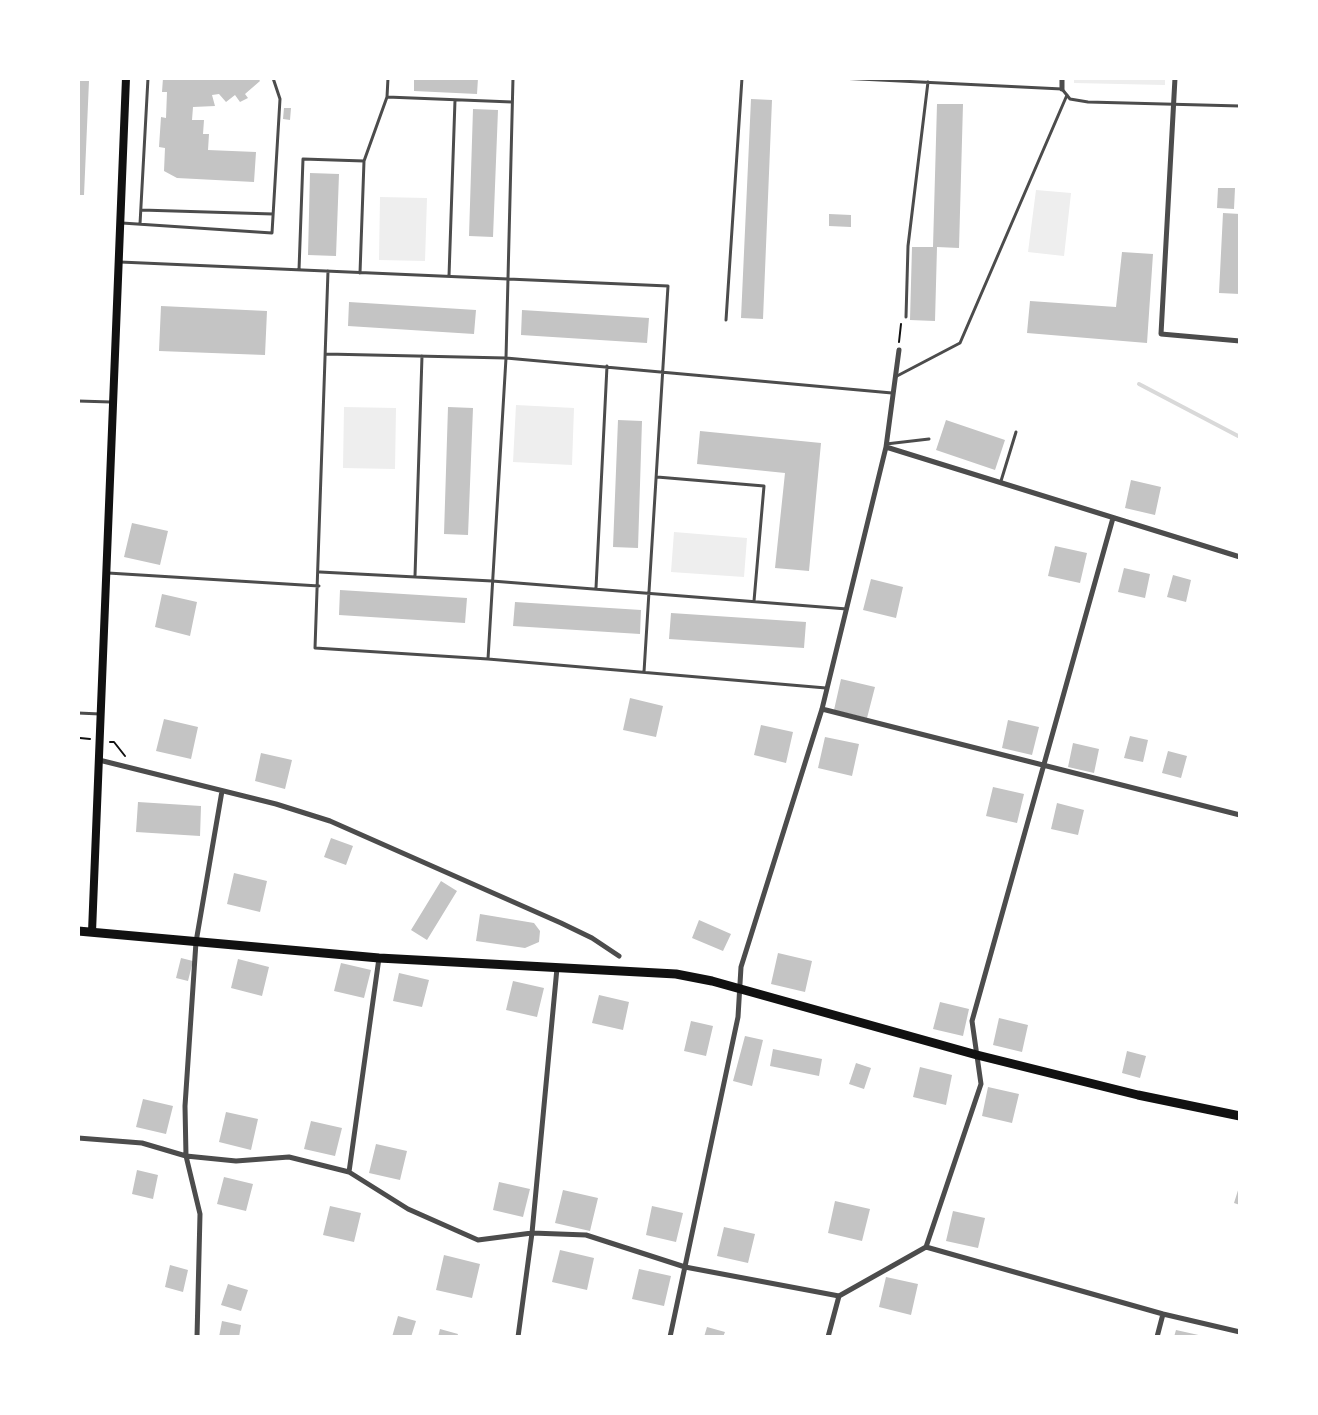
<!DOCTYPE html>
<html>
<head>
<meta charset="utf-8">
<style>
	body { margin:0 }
	#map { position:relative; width:1318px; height:1415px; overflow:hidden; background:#fff; font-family:"DejaVu Sans",sans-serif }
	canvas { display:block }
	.frame { position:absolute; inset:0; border:80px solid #fff; pointer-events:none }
</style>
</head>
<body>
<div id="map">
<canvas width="1318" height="1415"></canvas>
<div class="frame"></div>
</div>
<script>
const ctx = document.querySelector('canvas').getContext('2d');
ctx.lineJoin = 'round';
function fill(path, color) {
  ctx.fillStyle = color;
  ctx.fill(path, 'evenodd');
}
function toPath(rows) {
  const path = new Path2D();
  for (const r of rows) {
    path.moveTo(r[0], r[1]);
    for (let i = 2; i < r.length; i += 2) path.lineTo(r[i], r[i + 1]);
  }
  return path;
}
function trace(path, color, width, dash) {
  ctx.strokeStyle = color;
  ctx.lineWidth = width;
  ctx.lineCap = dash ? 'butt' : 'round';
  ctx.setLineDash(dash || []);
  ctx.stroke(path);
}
fill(toPath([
	[1074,78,1165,78,1165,85,1074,83],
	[1036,190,1071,193,1064,256,1028,252],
	[380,197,427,198,425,261,379,260],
	[516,405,574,408,572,465,513,462],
	[344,407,396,408,395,469,343,468],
	[674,532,747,538,744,577,671,572]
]), '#eee');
trace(toPath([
	[1139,384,1240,437]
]), '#d9d9d9', 4);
fill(toPath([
	[163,78,258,78,260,81,245,94,248,98,240,102,235,95,226,102,219,94,212,95,215,106,193,107,192,120,204,120,203,134,209,134,208,150,256,152,254,182,177,178,164,171,165,148,159,147,161,117,166,118,167,92,162,92],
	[414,78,478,78,477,94,414,91],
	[78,81,89,81,84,195,78,195],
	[751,99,772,100,763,319,741,318],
	[937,104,963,104,959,248,937,247,935,321,910,320,912,247,933,247],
	[284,108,291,108,290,120,283,119],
	[473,109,498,110,493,237,469,236],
	[310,173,339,174,336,256,308,255],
	[1218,188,1235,188,1234,209,1217,208],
	[1223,213,1240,214,1240,294,1219,293],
	[829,214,851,215,851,227,829,226],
	[1122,252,1153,254,1147,343,1027,333,1030,301,1116,307],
	[349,302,476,310,474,334,348,326],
	[161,306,267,311,265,355,159,351],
	[522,310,649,318,647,343,521,335],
	[448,407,473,408,468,535,444,534],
	[618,420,642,421,638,548,613,547],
	[946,420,1005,440,995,470,936,450],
	[700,431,821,443,809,571,775,568,785,473,697,464],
	[1131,480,1161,487,1155,515,1125,508],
	[132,523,168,531,160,565,124,557],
	[1055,546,1087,553,1080,583,1048,576],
	[1124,568,1150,574,1145,598,1118,592],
	[1173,575,1191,580,1186,602,1167,597],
	[871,579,903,587,896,618,863,610],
	[340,590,467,598,465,623,339,615],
	[162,594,197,602,190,636,155,627],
	[515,602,641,610,640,634,513,626],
	[671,613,806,622,804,648,669,639],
	[841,679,875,687,867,718,834,710],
	[630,698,663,706,656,737,623,730],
	[164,719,198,727,191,759,156,751],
	[1008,720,1039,727,1032,755,1002,748],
	[761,725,793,732,786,763,754,755],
	[1130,736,1148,740,1143,762,1124,758],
	[825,737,859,744,852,776,818,768],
	[1073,743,1099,749,1094,773,1068,767],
	[1168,751,1187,756,1181,778,1162,773],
	[261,753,292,760,285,789,255,781],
	[993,787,1024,794,1017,823,986,816],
	[138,802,201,806,200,836,136,832],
	[1057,803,1084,810,1078,835,1051,829],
	[331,838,353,846,346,865,324,857],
	[234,873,267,881,260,912,227,904],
	[441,881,457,891,427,940,411,930],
	[480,914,534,923,540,931,539,942,525,948,476,941],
	[699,920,731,934,723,951,692,938],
	[778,953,812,961,805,992,771,984],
	[181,958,193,961,188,981,176,978],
	[238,959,269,967,262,996,231,988],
	[341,963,371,970,364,998,334,991],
	[399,973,429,980,422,1007,393,1001],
	[513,981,544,988,537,1017,506,1010],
	[599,995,629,1002,623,1030,592,1023],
	[940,1002,969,1009,963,1036,933,1029],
	[999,1018,1028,1025,1022,1052,993,1045],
	[691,1021,713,1026,706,1056,684,1051],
	[745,1036,763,1040,752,1086,733,1081],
	[773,1049,822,1059,819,1076,770,1066],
	[1127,1051,1146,1056,1140,1078,1122,1073],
	[856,1063,871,1068,864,1089,849,1084],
	[920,1067,952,1075,946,1105,913,1097],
	[988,1087,1019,1094,1012,1123,982,1116],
	[143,1099,173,1106,166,1134,136,1127],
	[226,1112,258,1119,251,1150,219,1142],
	[311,1121,342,1128,335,1156,304,1149],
	[376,1144,407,1151,400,1180,369,1173],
	[137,1170,158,1175,153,1199,132,1194],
	[224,1177,253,1184,246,1211,217,1204],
	[499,1182,530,1189,523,1217,493,1210],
	[1240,1184,1240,1205,1234,1203],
	[563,1190,598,1198,590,1231,555,1223],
	[835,1201,870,1209,862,1241,828,1233],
	[330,1206,361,1213,354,1242,323,1235],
	[652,1206,683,1213,676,1242,646,1235],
	[953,1211,985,1218,978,1248,946,1241],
	[724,1227,755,1234,748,1263,717,1256],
	[560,1250,594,1258,587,1290,552,1282],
	[444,1255,480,1264,472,1298,436,1290],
	[170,1265,188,1270,183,1292,165,1287],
	[639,1269,671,1276,664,1306,632,1299],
	[886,1277,918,1284,911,1315,879,1307],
	[228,1284,248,1290,241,1311,221,1305],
	[398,1316,416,1321,411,1337,392,1337],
	[222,1321,241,1325,239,1337,219,1337],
	[707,1327,725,1332,723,1337,704,1337],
	[440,1329,458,1334,457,1337,438,1337],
	[1176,1330,1203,1336,1202,1337,1174,1337]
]), '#c4c4c4');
trace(toPath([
	[899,342,901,324],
	[80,738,90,739],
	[110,742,114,742,125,756]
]), '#111', 2);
trace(toPath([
	[839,78,1062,89,1070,99,1088,102,1240,106],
	[387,97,388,78],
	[364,161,387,97,512,102],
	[141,210,273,214],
	[122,223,272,233,280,99,273,78],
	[140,224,148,78],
	[120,262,668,286,644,672],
	[299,270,303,159,364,161,360,273],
	[328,271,315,648,488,659,826,688],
	[449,276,455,100],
	[906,317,908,246,928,82],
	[726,320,742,78],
	[326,354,506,358,892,393],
	[897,376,960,343,1067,95],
	[78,401,111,402],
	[886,444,929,439],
	[657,477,764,486,754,601],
	[1001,481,1016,432],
	[320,572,492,581,847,609],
	[108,573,319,586],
	[415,576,422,356],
	[596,588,607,366],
	[488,659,506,358,513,78],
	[78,713,100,714]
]), '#4c4c4c', 3);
trace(toPath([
	[1175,78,1161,334,1240,341],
	[1062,89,1062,78],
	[886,447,1240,557],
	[822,709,1240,815],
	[99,760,276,804,330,821,561,923,592,938,619,956],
	[78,1138,142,1143,186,1156,236,1161,289,1157,349,1172,408,1209,478,1240,532,1233,586,1235,685,1267,839,1296,926,1247,1163,1314,1240,1332],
	[349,1172,379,958],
	[926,1247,981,1084,972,1021,1113,518],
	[197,1337,200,1214,186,1156,185,1106,196,942,222,791],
	[518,1337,532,1233,557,968],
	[670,1337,738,1017,741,967,822,709,886,447,899,350],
	[828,1337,839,1296],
	[1157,1337,1163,1314]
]), '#4c4c4c', 5);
trace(toPath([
	[92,932,126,78]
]), '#111', 8);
trace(toPath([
	[78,931,379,958,676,974,712,981,977,1055,1138,1095,1240,1116]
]), '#111', 9);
</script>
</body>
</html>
